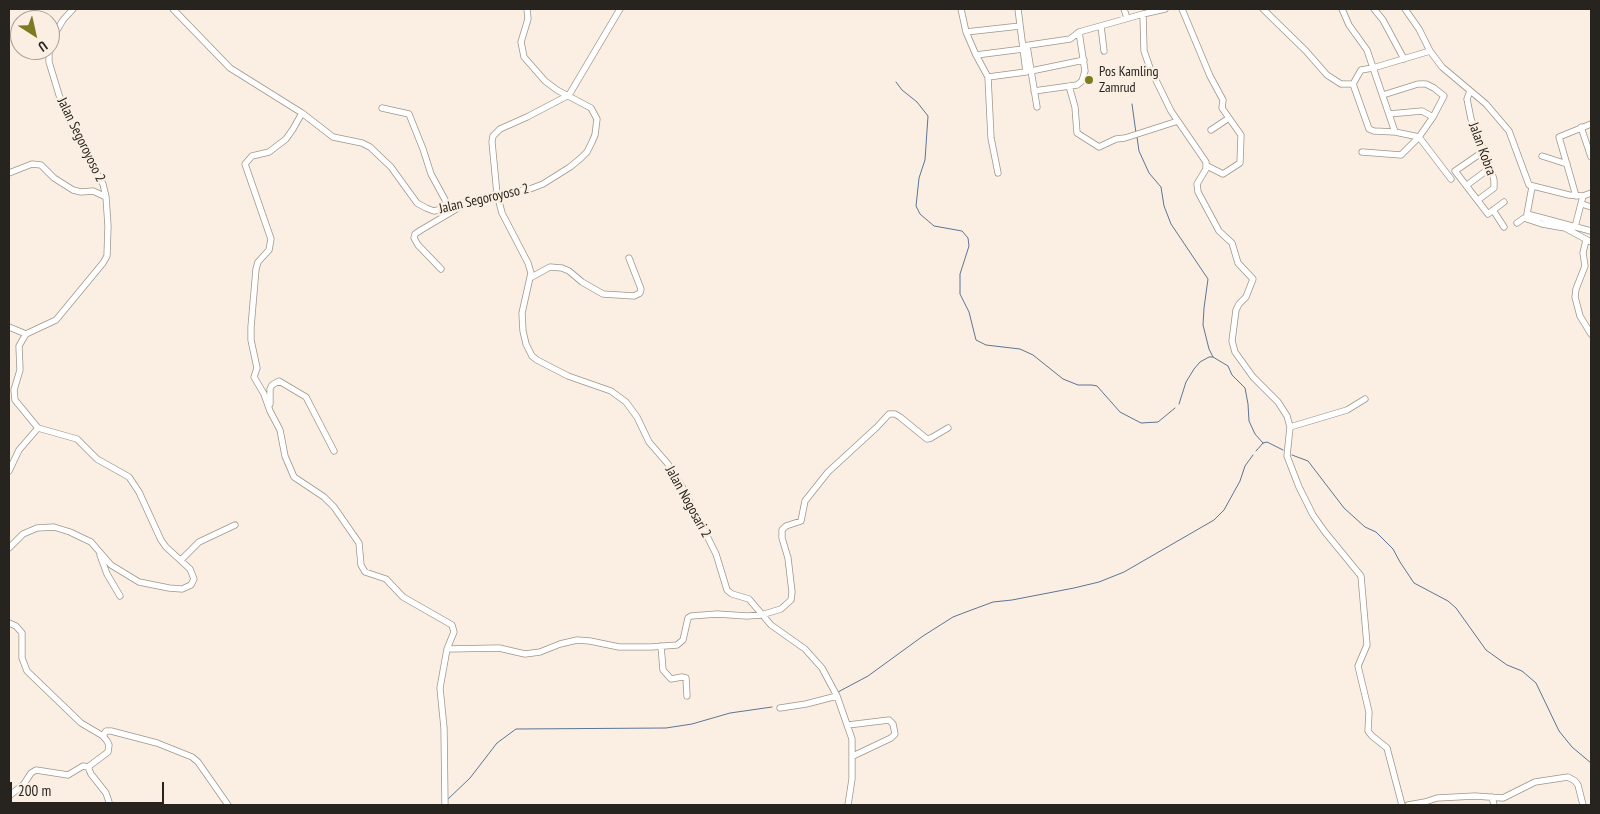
<!DOCTYPE html>
<html>
<head>
<meta charset="utf-8">
<style>
	body { margin:0 }
	#map { position:relative; width:1600px; height:814px; overflow:hidden; background:#faefe2; font-family:"PT Sans Narrow",sans-serif }
	canvas { display:block }
	.frame { position:absolute; inset:0; border:10px solid #27231e; pointer-events:none }
	.north { position:absolute; left:10px; top:10px; width:50px; height:50px; box-sizing:border-box; background:#faefe2; border:1px solid #a69d94; border-radius:50%; rotate:145deg; font-size:14px; font-weight:700; line-height:20px; text-align:center; color:#27231e }
	.north::after { content:''; display:block; margin:auto; width:18px; height:22px; background:#7d7b22; clip-path:polygon(50% 0,100% 100%,50% 72%,0 100%) }
	.scale { position:absolute; left:10px; top:782px; width:154px; height:22px; box-sizing:border-box; border:2px solid #27231e; border-top:0; padding-left:6px; font-size:15px; line-height:18px; white-space:nowrap; color:#27231e; -webkit-text-stroke:4px #faefe2; paint-order:stroke }
</style>
</head>
<body>
<div id="map">
<canvas width="1600" height="814"></canvas>
<div class="frame"></div>
<div class="north">U</div>
<div class="scale">200 m</div>
</div>
<script>
const ctx = document.querySelector('canvas').getContext('2d');
ctx.lineJoin = 'round';
function toPath(rows) {
  const path = new Path2D();
  for (const r of rows) {
    path.moveTo(r[0], r[1]);
    for (let i = 2; i < r.length; i += 2) path.lineTo(r[i], r[i + 1]);
  }
  return path;
}
function trace(path, color, width, dash) {
  ctx.strokeStyle = color;
  ctx.lineWidth = width;
  ctx.lineCap = dash ? 'butt' : 'round';
  ctx.setLineDash(dash || []);
  ctx.stroke(path);
}
function drawText(font, color, halo, rows, align = 'center') {
  ctx.font = font + ' "PT Sans Narrow",sans-serif';
  ctx.lineWidth = 5;
  ctx.setLineDash([]);
  ctx.textBaseline = 'middle';
  ctx.strokeStyle = halo;
  ctx.fillStyle = color;
  for (const [text, x, y, turn = 0] of rows) {
    ctx.save();
    ctx.translate(x, y);
    ctx.rotate((+turn || 0) * Math.PI / 180);
    ctx.textAlign = isNaN(turn) ? turn : align;
    if (halo) ctx.strokeText(text, 0, 0);
    ctx.fillText(text, 0, 0);
    ctx.restore();
  }
}
trace(toPath([
	[896,82,902,90,917,102,928,116,925,160,919,178,917,197,916,206,920,214,934,226,962,231,968,238,969,246,960,274,960,294,969,312,976,340,986,345,1020,349,1033,355,1063,379,1078,385,1092,385,1097,386,1120,412,1141,423,1158,422,1175,408],
	[1132,104,1136,133],
	[1137,137,1139,151,1149,173,1161,187,1164,206,1171,224,1208,279,1204,308,1203,325,1209,349,1213,357,1228,366,1232,375,1245,388,1248,404,1249,421,1255,434,1263,443],
	[1179,404,1186,382,1194,369,1200,362,1209,357,1213,357],
	[1256,451,1263,443,1267,442,1283,450],
	[1292,455,1308,461,1344,508,1365,527,1376,532,1393,549,1400,562,1414,583,1448,601,1456,608,1486,650,1507,665,1522,671,1536,683,1559,731,1572,747,1591,763],
	[838,692,868,676,923,636,953,617,966,612,993,602,1012,600,1074,588,1099,582,1124,572,1214,520,1224,510,1240,481,1245,466,1253,455],
	[447,800,470,778,497,743,516,729,666,728,692,724,730,713,772,707]
]), '#5c7596', 1);
const street = toPath([
	[173,9,230,68,302,113,333,137,362,143,370,147,391,167,417,203,426,208,434,211,494,195,530,189,543,184,570,167,581,158,587,152,592,142,595,135,597,119,591,108,557,90,545,81,524,57,521,42,528,19,527,9],
	[620,9,569,95,527,117,500,129,493,136,492,142,497,194,502,213,528,263,531,273,522,313,523,331,526,344,532,356,537,360,568,376,611,391,626,402,637,417,649,442,668,464,684,490,716,554,727,590,732,594,749,599,771,625,805,649,822,668,837,696,852,739,852,779,848,805],
	[961,9,966,32,976,55,988,77],
	[1018,9,1026,72],
	[1124,9,1127,18],
	[1182,9,1210,76,1223,100,1222,108,1241,135,1240,163,1223,174,1207,166],
	[1263,9,1306,51,1327,75,1341,84,1353,84],
	[1342,9,1349,25,1367,50,1395,132],
	[1374,9,1383,20,1404,59],
	[1405,9,1419,29,1430,51,1442,67,1486,104,1509,131,1529,185,1569,195,1583,196,1591,193],
	[1143,14,1144,51,1150,68,1171,111,1206,162,1206,169,1197,184,1198,192,1219,231,1232,243,1238,263,1253,279,1246,297,1239,304,1236,310,1232,341,1235,352,1253,377,1278,402,1287,416,1290,427,1287,456,1299,487,1313,515,1325,532,1361,576,1367,645,1358,666,1369,712,1368,731,1372,736,1387,748,1402,805],
	[1101,26,1104,51],
	[966,32,1020,26],
	[50,42,63,20,73,9],
	[1023,46,1070,39,1079,32,1143,14,1165,9],
	[1027,46,1037,107],
	[1430,51,1373,68,1361,70,1353,84,1369,129,1374,131,1395,132,1419,137,1451,179],
	[976,55,1023,49],
	[1031,71,1084,60],
	[988,77,991,138,998,173],
	[988,77,1026,72],
	[1069,86,1075,107,1077,133,1099,147,1116,139,1125,138,1178,121],
	[1034,91,1077,85,1082,81,1085,71,1079,32],
	[1470,91,1467,99,1471,119,1489,163,1494,180,1494,188,1478,200],
	[382,108,409,114,423,149,431,174,449,207],
	[302,113,293,129,286,139,269,152,252,156,245,164,271,239,269,250,258,262,256,269,251,327,251,340,257,368,254,377,264,394,270,411,280,430,285,456,294,477,324,497,334,507,359,543,361,565,365,572,386,579,403,597,452,625,454,632,447,649],
	[1389,114,1422,111,1433,117],
	[1581,127,1591,157],
	[1211,130,1229,118],
	[1484,151,1455,171,1488,214,1504,202],
	[1362,152,1401,155,1419,137,1433,117,1444,96,1434,88,1426,84,1418,84,1383,95],
	[1542,156,1567,164],
	[9,173,32,164,41,165,54,178,73,190,81,192,93,191,106,197],
	[1467,185,1490,168],
	[1532,187,1527,214,1591,231],
	[1576,196,1559,137,1591,124],
	[1582,204,1591,207],
	[1493,210,1504,227],
	[1517,223,1524,218,1542,224,1565,228,1591,242],
	[1575,227,1583,196],
	[1586,240,1583,253,1585,266,1576,289,1575,297,1580,316,1591,334],
	[441,269,418,245,414,238,415,234,421,230,460,207],
	[530,278,550,267,562,268,569,271,582,282,603,294,634,296,640,293,641,289,629,258],
	[9,327,26,334],
	[270,404,270,389,272,385,279,381,306,397,334,451],
	[1290,427,1347,410,1365,399],
	[9,471,19,450,38,428],
	[9,548,23,534,37,528,54,527,70,532,91,542,111,565,139,582,169,588,182,589,191,585,194,579,190,569,166,547,161,540,139,492,129,477,97,459,77,439,38,428,15,400,14,390,20,370,19,346,23,339,26,334,56,320,103,263,107,256,108,226,106,197,103,184,86,154,63,108,49,62,49,50],
	[100,555,107,574,120,596],
	[181,560,199,542,235,525],
	[9,623,16,626,22,633,22,658,27,671,81,723,103,736,107,741,109,745,108,752,88,767,91,774,106,793,110,805],
	[661,646,663,670,671,679,682,677,686,678,687,696],
	[780,708,806,704,837,696],
	[848,725,889,720,893,724,895,734,891,738,853,756],
	[103,736,106,731,111,731,157,743,192,757,198,762,228,805],
	[9,796,24,784,31,773,36,770,68,775,83,766,88,767],
	[1492,797,1494,805],
	[1425,802,1437,798,1475,796,1503,798,1535,782,1568,777,1575,781,1578,785,1583,805],
	[445,805,444,728,440,688,447,649,499,648,525,654,540,652,560,644,577,640,590,641,619,647,651,647,677,645,683,640,688,618,691,616,717,614,747,616,761,615,781,609,791,600,792,592,788,558,782,538,782,530,786,526,801,521,805,501,828,472,877,427,889,414,895,414,900,417,927,439,931,438,948,428],
	[1408,805,1425,802,1425,803]
]);
trace(street, '#9f9589', 7);
trace(street, '#fff', 5.5);
for (const [x, y, r, color] of [
	[1089,80,5,"#7d7b22"]
]) {
  const dot = new Path2D();
  dot.arc(x, y, r, 0, 2 * Math.PI);
  ctx.fillStyle = color;
  ctx.fill(dot);
  trace(dot, '#faefe2', 2);
}
drawText('14px', '#27231e', '#faefe2', [
	["Pos Kamling",1099,72],
	["Zamrud",1099,88]
], 'left');
drawText('14px', '#27231e', '#faefe2', [
	["Jalan Segoroyoso 2",81,140,64],
	["Jalan Kobra",1482,149,70],
	["Jalan Segoroyoso 2",484,199,-13],
	["Jalan Nogosari 2",688,502,61]
]);
</script>
</body>
</html>
